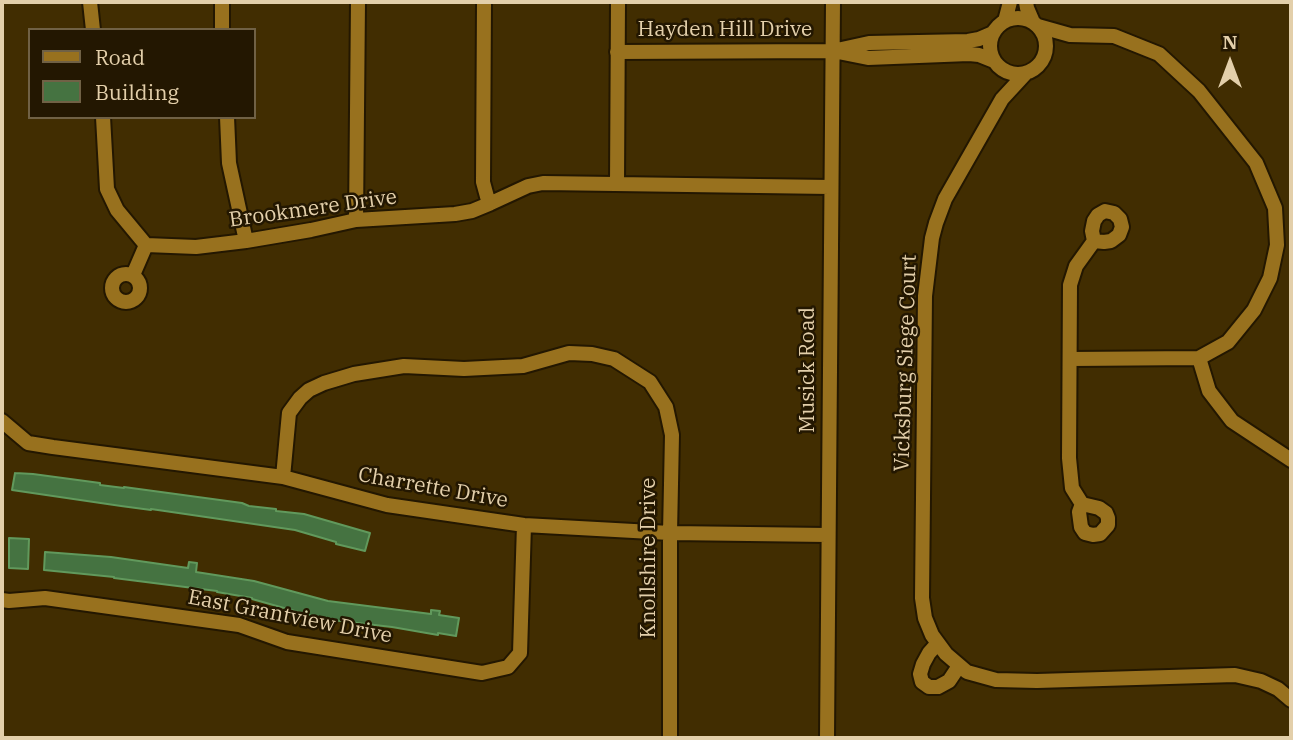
<!DOCTYPE html>
<html>
<head>
<meta charset="utf-8">
<style>
	body { margin:0 }
	#map { position:relative; width:1293px; height:740px; overflow:hidden; background:#412d01; font-family:"IBM Plex Serif",serif }
	canvas { display:block }
	.frame { position:absolute; inset:0; border:4px solid #e3cfaa; pointer-events:none }
	.legend { position:absolute; left:28px; top:28px; width:228px; height:91px; box-sizing:border-box; background:#231701; border:2px solid #706145; margin:0; padding:9px 12px; list-style:none; font-size:21px; color:#e3cfaa }
	.legend li { display:flex; align-items:center; gap:14px; height:35px }
	.legend b { width:35px; border:2px solid #706145 }
	.north { position:absolute; left:1195px; top:28px; width:70px; height:70px; -webkit-text-stroke:5px #231701; paint-order:stroke; rotate:0deg; font-size:19px; font-weight:700; line-height:28px; text-align:center; color:#e3cfaa }
	.north::after { content:''; display:block; margin:auto; width:24px; height:32px; background:#e3cfaa; clip-path:polygon(50% 0,100% 100%,50% 72%,0 100%) }
</style>
</head>
<body>
<div id="map">
<canvas width="1293" height="740"></canvas>
<div class="frame"></div>
<ul class="legend">
<li><b style="height:9px;background:#98711e"></b>Road</li>
<li><b style="height:19px;background:#457341"></b>Building</li>
</ul>
<div class="north">N</div>
</div>
<script>
const ctx = document.querySelector('canvas').getContext('2d');
ctx.lineJoin = 'round';
function fill(path, color) {
  ctx.fillStyle = color;
  ctx.fill(path, 'evenodd');
}
function toPath(rows) {
  const path = new Path2D();
  for (const r of rows) {
    if (r.length === 3) {
      path.moveTo(r[0] + r[2], r[1]);
      path.arc(r[0], r[1], r[2], 0, 2 * Math.PI);
      continue;
    }
    path.moveTo(r[0], r[1]);
    for (let i = 2; i < r.length; i += 2) path.lineTo(r[i], r[i + 1]);
  }
  return path;
}
function trace(path, color, width, dash) {
  ctx.strokeStyle = color;
  ctx.lineWidth = width;
  ctx.lineCap = dash ? 'butt' : 'round';
  ctx.setLineDash(dash || []);
  ctx.stroke(path);
}
function drawText(font, color, halo, rows, align = 'center') {
  ctx.font = font + ' "IBM Plex Serif",serif';
  ctx.lineWidth = 5;
  ctx.setLineDash([]);
  ctx.textBaseline = 'middle';
  ctx.strokeStyle = halo;
  ctx.fillStyle = color;
  for (const [text, x, y, turn = 0] of rows) {
    ctx.save();
    ctx.translate(x, y);
    ctx.rotate((+turn || 0) * Math.PI / 180);
    ctx.textAlign = isNaN(turn) ? turn : align;
    if (halo) ctx.strokeText(text, 0, 0);
    ctx.fillText(text, 0, 0);
    ctx.restore();
  }
}
const building = toPath([
	[15,473,33,474,100,483,100,485,124,488,124,487,242,503,249,506,276,509,276,511,304,514,370,533,365,551,336,544,336,542,295,530,151,509,151,510,121,506,12,490,15,473],
	[9,538,29,539,28,569,9,568,9,538],
	[45,552,111,557,188,568,189,562,197,563,196,572,254,581,328,601,431,614,431,610,440,611,439,615,459,618,456,636,438,633,438,635,392,627,323,619,252,599,252,598,217,592,217,591,114,578,114,577,44,570,45,552]
]);
fill(building, '#457341');
trace(building, '#61995c', 2);
const minor = toPath([
	[90,2,93,30],
	[222,2,222,30],
	[484,2,483,182,489,204],
	[1026,2,1027,8,1033,22],
	[1018,46,28],
	[1005,21,1010,2],
	[1038,26,1070,35,1114,36,1159,54,1199,91,1256,163,1275,208,1277,245,1270,278,1254,310,1228,342,1199,358,1071,359],
	[837,50,869,43,968,41,979,39,993,33],
	[617,52,833,51,868,58,969,54,979,55,994,61],
	[1026,73,1002,99,945,199,936,223,932,238,925,296,922,598,925,618,932,635,946,654,967,672,996,680,1037,681,1235,675,1261,681,1278,689,1291,700],
	[103,117,107,189,117,210,146,245,196,247,246,241,311,230,356,220,455,214,472,211,489,204,528,186,543,183,830,187],
	[227,117,229,163,246,241],
	[617,184,618,2],
	[356,220,358,2],
	[126,288,14],
	[133,275,146,245],
	[1199,358,1209,391,1232,421,1291,460],
	[2,421,28,443,53,447,283,477,387,505,524,525,670,533,827,535],
	[283,477,289,413,300,398,309,390,324,383,354,374,404,366,464,369,523,366,569,353,592,354,614,359,650,382,666,407,672,435,670,533,670,738],
	[1082,504,1079,512,1081,527,1085,533,1093,535,1100,534,1108,525,1108,518,1106,513,1099,508,1082,504,1072,488,1069,458,1070,285,1076,266,1094,241,1092,231,1094,221,1098,215,1105,211,1114,213,1120,219,1122,227,1119,235,1111,241,1104,242,1094,241],
	[2,600,9,601,45,598,239,625,287,642,482,673,508,667,520,653,524,525],
	[938,643,929,653,923,664,920,674,922,682,929,687,938,687,949,681,959,666],
	[827,738,833,2]
]);
trace(minor, '#231701', 18);
trace(minor, '#98711e', 14);
drawText('21px', '#e3cfaa', '#231701', [
	["Hayden Hill Drive",725,30],
	["Brookmere Drive",313,209,-8],
	["Vicksburg Siege Court",906,363,-88],
	["Musick Road",808,370,-90],
	["Charrette Drive",433,488,10],
	["Knollshire Drive",649,558,-90],
	["East Grantview Drive",290,617,11]
]);
</script>
</body>
</html>
